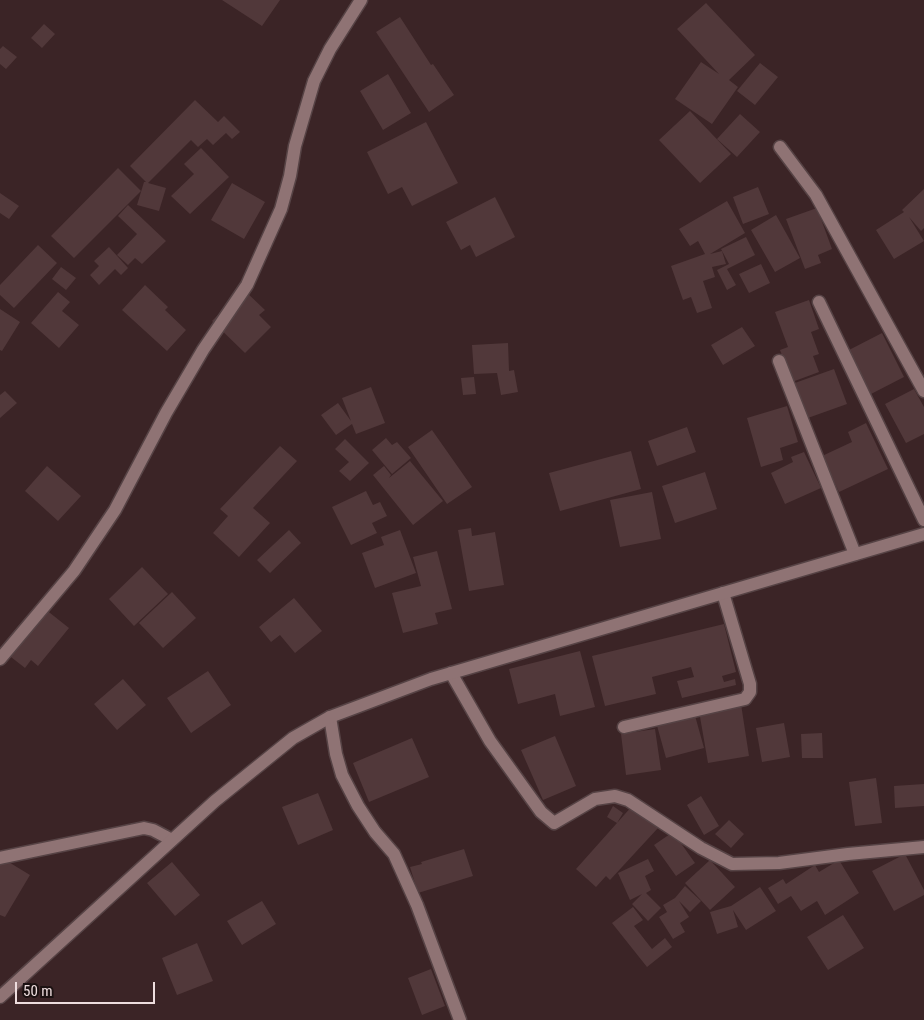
<!DOCTYPE html>
<html>
<head>
<meta charset="utf-8">
<style>
	body { margin:0 }
	#map { position:relative; width:924px; height:1020px; overflow:hidden; background:#3b2426; font-family:"Roboto Condensed",sans-serif }
	canvas { display:block }
	.scale { position:absolute; left:15px; top:982px; width:140px; height:22px; box-sizing:border-box; border:2px solid #eeddde; border-top:0; padding-left:6px; font-size:15px; line-height:18px; white-space:nowrap; color:#eeddde; -webkit-text-stroke:4px #1b1111; paint-order:stroke }
</style>
</head>
<body>
<div id="map">
<canvas width="924" height="1020"></canvas>
<div class="scale">50 m</div>
</div>
<script>
const ctx = document.querySelector('canvas').getContext('2d');
ctx.lineJoin = 'round';
function fill(path, color) {
  ctx.fillStyle = color;
  ctx.fill(path, 'evenodd');
}
function toPath(rows) {
  const path = new Path2D();
  for (const r of rows) {
    path.moveTo(r[0], r[1]);
    for (let i = 2; i < r.length; i += 2) path.lineTo(r[i], r[i + 1]);
  }
  return path;
}
function trace(path, color, width, dash) {
  ctx.strokeStyle = color;
  ctx.lineWidth = width;
  ctx.lineCap = dash ? 'butt' : 'round';
  ctx.setLineDash(dash || []);
  ctx.stroke(path);
}
fill(toPath([
	[222,0,280,0,262,26],
	[706,3,755,55,729,80,738,87,712,124,675,99,701,62,719,74,677,29],
	[400,17,431,65,433,64,454,95,429,112,376,32],
	[44,24,55,34,42,48,31,38],
	[3,46,17,57,6,69,0,64,0,49],
	[760,63,778,77,755,105,737,91],
	[388,74,411,113,383,130,360,91],
	[195,100,218,122,224,116,240,132,232,139,226,133,213,145,207,139,198,147,191,140,148,183,166,188,159,211,137,205,144,182,146,182,130,166],
	[690,111,731,154,700,183,659,140],
	[740,114,760,132,737,157,717,139],
	[426,122,458,183,412,206,402,187,388,194,367,152],
	[201,148,229,177,190,214,171,196,194,174,184,164],
	[118,168,141,191,74,258,51,236],
	[232,183,265,202,244,239,211,220],
	[758,187,769,214,743,224,733,197],
	[924,189,924,228,921,231,909,217,924,241,894,259,876,230,904,212,902,210],
	[0,193,19,206,9,219,0,213],
	[495,197,515,237,476,257,470,245,461,250,446,222],
	[727,201,745,233,710,254,722,251,726,264,712,267,715,277,703,281,712,308,697,313,691,297,683,300,671,266,705,254,698,241,690,246,679,229],
	[128,205,166,241,142,264,135,258,128,265,117,255,137,234,118,216],
	[817,208,832,249,818,255,821,263,805,269,786,219],
	[776,215,800,258,775,272,751,230],
	[746,237,755,255,727,269,736,285,727,290,717,270,729,264,721,249],
	[38,245,57,263,14,308,0,295,0,285],
	[109,247,128,268,121,275,115,269,99,285,90,275,99,266,94,261],
	[761,264,770,283,749,293,739,274],
	[61,267,76,278,66,290,52,279],
	[145,285,168,307,165,310,186,330,167,351,122,310],
	[243,289,265,310,259,315,271,327,245,353,212,321],
	[58,292,70,302,62,311,79,325,59,348,31,323],
	[809,300,819,329,811,332,819,354,813,356,819,372,792,382,780,350,788,347,775,312],
	[0,309,20,322,2,351,0,350],
	[742,327,755,346,723,365,711,345],
	[882,333,904,377,871,394,849,350],
	[508,343,509,371,514,370,518,392,501,395,497,373,474,374,472,345],
	[834,369,847,404,805,419,792,384],
	[474,377,476,394,463,395,461,378],
	[371,387,385,423,356,434,352,424,336,435,321,415,338,403,351,421,342,398],
	[914,389,924,407,924,434,906,443,885,404],
	[5,391,17,403,0,418,0,395],
	[787,406,798,442,780,448,783,460,761,467,747,418],
	[866,423,888,469,839,492,822,456,852,442,848,432],
	[687,427,696,452,657,466,648,441],
	[432,430,472,487,447,504,408,447],
	[386,438,392,445,397,442,411,458,392,474,372,450],
	[345,439,369,463,350,481,339,471,349,462,335,449],
	[280,446,297,461,253,508,270,523,239,557,213,533,228,516,220,509],
	[631,451,641,489,560,511,549,473],
	[804,452,821,488,785,504,771,473,793,462,791,457],
	[410,461,443,501,413,525,373,475,384,466,391,475,389,478],
	[47,466,81,496,58,521,25,491],
	[705,472,717,509,675,523,662,486],
	[366,491,373,505,380,502,387,516,372,523,377,533,351,545,332,507],
	[652,492,661,539,620,547,610,500],
	[471,528,472,536,495,532,504,585,469,591,458,530],
	[289,530,301,543,270,573,257,560],
	[400,530,416,573,375,588,362,553,384,545,381,537],
	[437,551,452,609,435,613,438,624,403,633,392,593,421,586,413,557],
	[142,567,168,594,134,626,109,599],
	[172,592,196,618,163,648,139,623],
	[294,598,322,631,295,653,280,635,271,642,259,627],
	[40,605,69,628,38,666,31,660,25,668,2,650],
	[724,624,736,672,722,676,724,682,735,679,736,685,682,698,677,681,694,677,691,667,652,677,656,694,605,706,592,656],
	[580,651,595,707,560,716,555,694,518,704,509,669],
	[208,671,231,705,191,733,167,698],
	[123,679,146,705,117,730,94,704],
	[741,704,749,756,708,763,699,711],
	[694,712,704,748,666,758,656,722],
	[784,723,790,757,762,762,756,728],
	[655,729,661,770,626,775,621,734],
	[822,733,823,758,802,758,801,734],
	[555,736,576,786,543,800,521,750],
	[412,738,429,777,369,802,353,763],
	[876,778,882,823,855,826,849,782],
	[924,784,924,806,895,808,894,786],
	[318,793,333,830,298,845,282,807],
	[701,796,719,826,704,835,687,805],
	[633,805,658,828,610,880,606,876,596,887,576,869],
	[613,806,623,813,617,823,607,817],
	[729,820,744,834,731,848,715,834],
	[673,832,695,863,676,876,654,845],
	[464,849,473,876,418,893,410,867,422,864,421,862],
	[905,854,924,890,924,895,894,911,872,871],
	[2,858,30,875,5,917,0,915,0,861],
	[648,859,654,871,645,876,651,890,646,893,661,908,648,921,632,904,642,894,630,900,618,873],
	[710,860,735,887,710,910,685,883],
	[839,860,859,893,825,915,817,901,801,911,791,896,778,904,768,888,783,879,786,884,815,865,819,872],
	[172,862,200,895,175,916,147,883],
	[685,886,701,901,690,912,679,901,689,917,680,923,685,932,673,939,659,917,667,912,663,905,675,898],
	[760,887,776,911,746,930,733,910,738,927,717,934,710,912,731,906],
	[262,901,276,924,242,945,227,921],
	[633,907,643,920,634,926,652,949,665,938,672,947,647,967,612,923],
	[843,915,864,948,828,970,807,937],
	[197,943,213,981,177,995,162,958],
	[431,969,445,1006,422,1015,408,978]
]), '#51383a');
const street = toPath([
	[780,147,816,195,924,391],
	[819,302,924,520],
	[779,361,855,554],
	[0,659,74,571,115,510,166,413,203,350,247,285,281,209,290,176,295,146,314,81,330,49,361,0],
	[451,673,490,741,541,812,554,823,595,799,615,796,628,800,701,848,732,864,779,863,848,854,924,847],
	[330,717,336,754,342,775,358,806,375,832,394,854,417,905,460,1020],
	[624,727,745,699,750,692,750,684,723,593],
	[0,858,144,828,153,830,172,840]
]);
const secondary = toPath([
	[0,997,215,801,293,738,330,717,431,679,924,534]
]);
trace(street, '#564345', 15);
trace(secondary, '#564345', 15);
trace(street, '#8f7374', 12);
trace(secondary, '#8f7374', 12);
</script>
</body>
</html>
